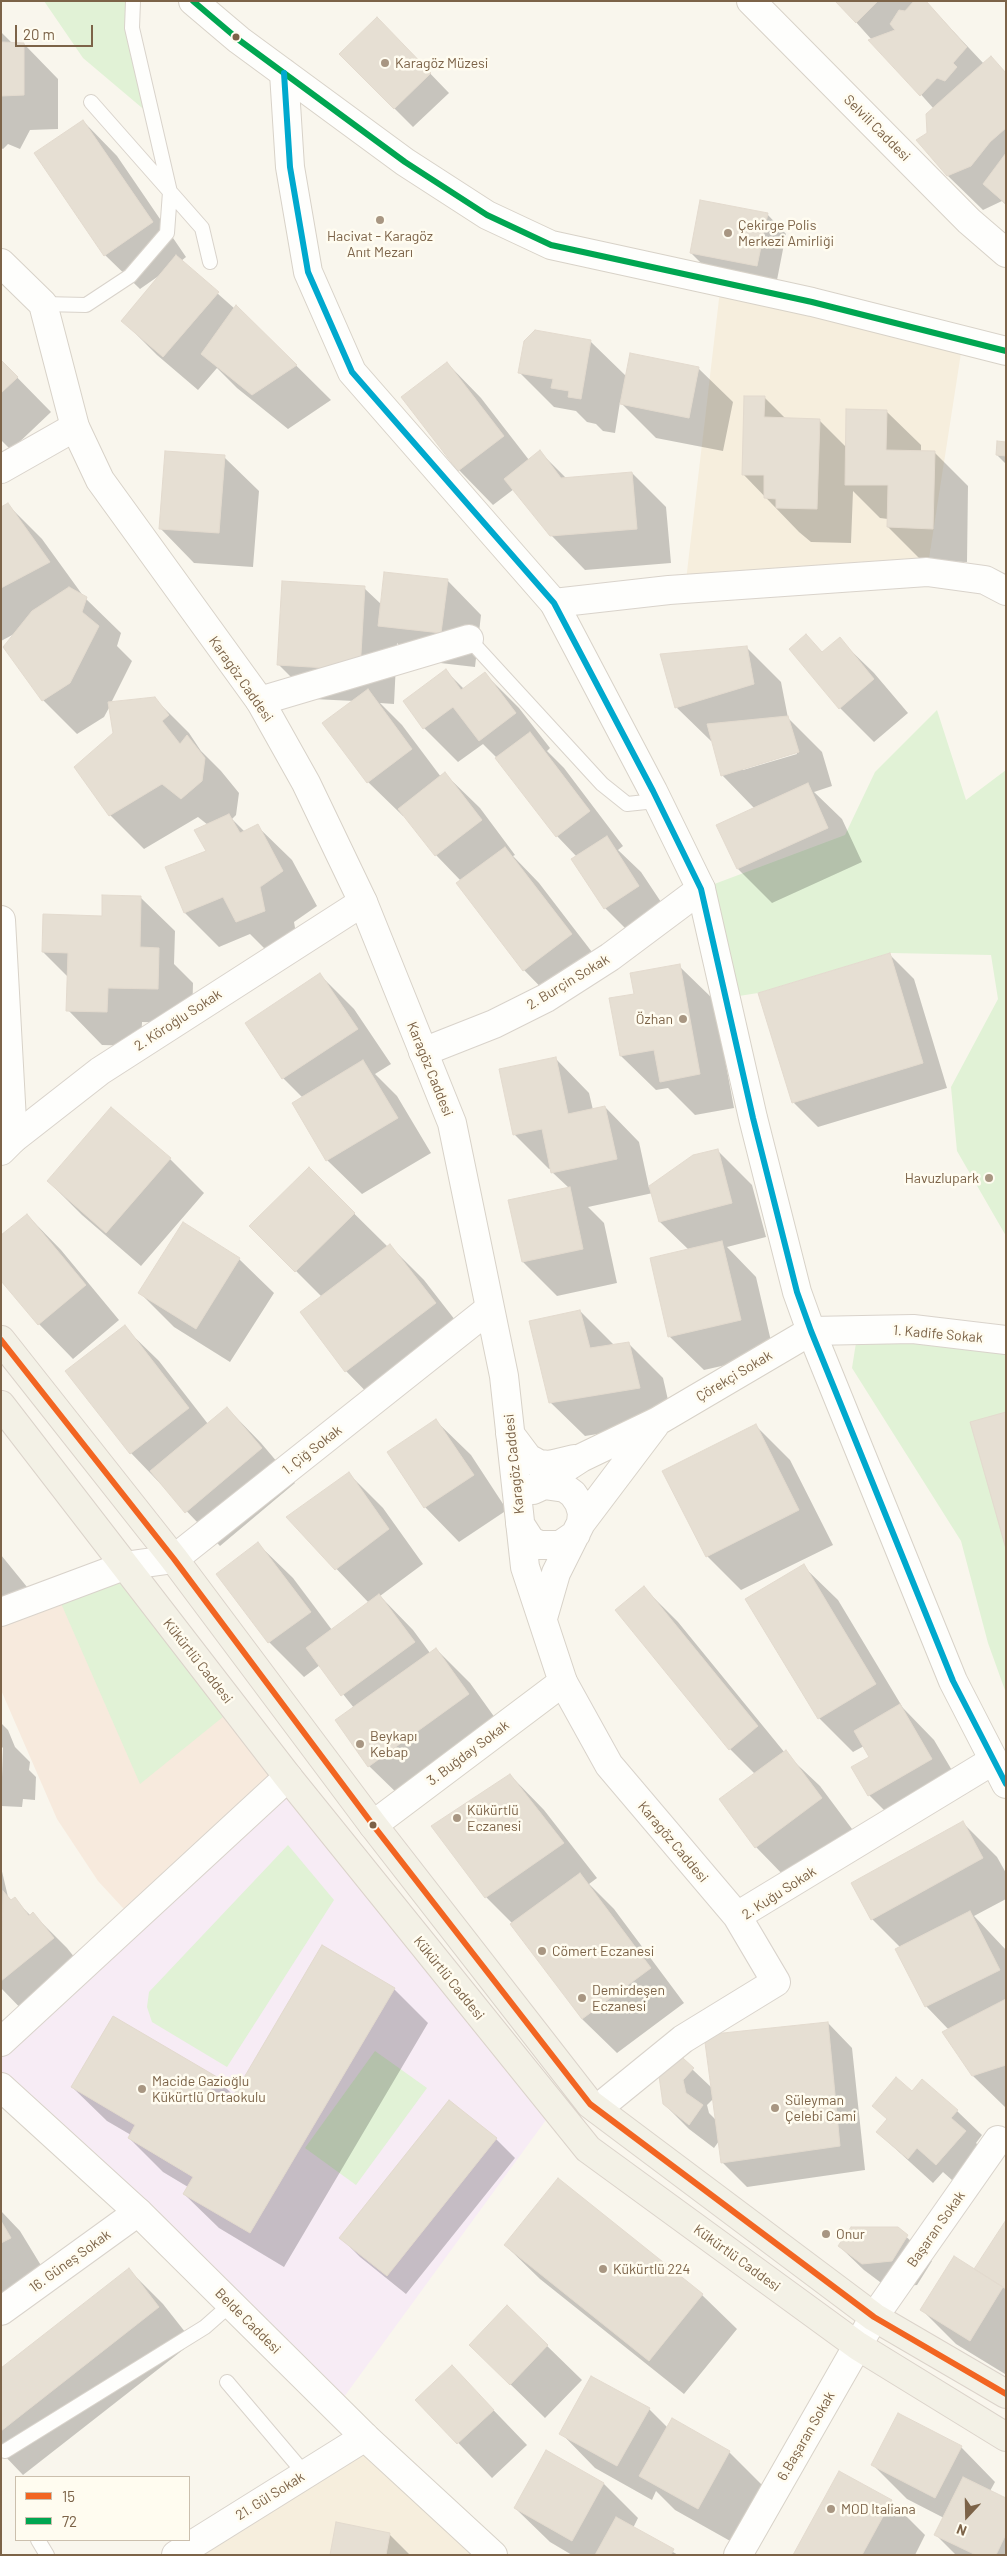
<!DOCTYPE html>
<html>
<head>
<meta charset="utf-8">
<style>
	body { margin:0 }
	#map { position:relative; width:1007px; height:2556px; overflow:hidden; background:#f9f6ed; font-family:Barlow,sans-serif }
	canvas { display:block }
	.frame { position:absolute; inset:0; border:2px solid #7c6348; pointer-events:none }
	.legend { position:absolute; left:15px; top:2476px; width:175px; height:65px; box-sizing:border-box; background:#fffcf0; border:1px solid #cbbfad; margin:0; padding:6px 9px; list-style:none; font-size:15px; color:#7c6348 }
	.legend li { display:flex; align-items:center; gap:10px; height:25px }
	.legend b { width:25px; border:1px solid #cbbfad }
	.north { position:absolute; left:942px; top:2491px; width:50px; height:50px; -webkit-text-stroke:4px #fffcf0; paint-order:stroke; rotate:201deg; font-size:14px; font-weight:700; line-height:20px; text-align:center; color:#7c6348 }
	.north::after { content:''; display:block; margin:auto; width:18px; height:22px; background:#7c6348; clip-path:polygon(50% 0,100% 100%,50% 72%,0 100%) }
	.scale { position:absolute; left:15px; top:25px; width:78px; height:22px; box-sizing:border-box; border:2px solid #7c6348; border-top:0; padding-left:6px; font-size:15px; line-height:18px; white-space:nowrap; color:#7c6348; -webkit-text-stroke:4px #fffcf0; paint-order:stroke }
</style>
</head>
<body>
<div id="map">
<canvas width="1007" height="2556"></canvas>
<div class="frame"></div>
<ul class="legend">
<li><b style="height:6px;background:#f26522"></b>15</li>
<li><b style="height:6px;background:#00a651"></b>72</li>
</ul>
<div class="north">N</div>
<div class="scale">20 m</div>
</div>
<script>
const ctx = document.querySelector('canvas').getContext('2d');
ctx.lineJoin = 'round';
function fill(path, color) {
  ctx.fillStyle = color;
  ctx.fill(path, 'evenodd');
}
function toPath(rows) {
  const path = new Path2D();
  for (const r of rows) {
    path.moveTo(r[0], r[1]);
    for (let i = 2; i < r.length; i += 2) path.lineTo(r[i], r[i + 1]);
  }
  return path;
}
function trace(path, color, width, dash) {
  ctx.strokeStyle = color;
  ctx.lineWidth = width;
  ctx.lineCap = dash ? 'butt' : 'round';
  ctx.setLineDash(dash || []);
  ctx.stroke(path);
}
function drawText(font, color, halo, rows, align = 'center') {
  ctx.font = font + ' Barlow,sans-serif';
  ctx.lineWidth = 5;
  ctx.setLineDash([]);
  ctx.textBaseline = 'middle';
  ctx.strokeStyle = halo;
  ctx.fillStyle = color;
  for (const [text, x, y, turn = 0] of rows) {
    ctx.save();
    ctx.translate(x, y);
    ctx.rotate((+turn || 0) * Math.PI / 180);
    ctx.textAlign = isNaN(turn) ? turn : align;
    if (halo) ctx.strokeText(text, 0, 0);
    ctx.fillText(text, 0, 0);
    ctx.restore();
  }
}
fill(toPath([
	[721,282,963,340,927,572,685,589],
	[365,2437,493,2555,175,2555]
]), '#f6eedd');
fill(toPath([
	[56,1592,234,1708,288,1777,134,1920,98,1881,57,1819,1,1690,1,1612]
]), '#f7eadd');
fill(toPath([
	[288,1777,554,2109,336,2408,1,2088,1,2042]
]), '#f7ecf5');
fill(toPath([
	[44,1,133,1,154,118,83,58],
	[937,710,966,800,1006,770,1006,1236,957,1151,951,1087,998,999,991,955,890,953,758,993,726,998,701,889,845,835,875,772],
	[858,1330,1006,1340,1006,1693,988,1643,961,1541,852,1368],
	[124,1566,234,1708,140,1784,56,1592],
	[288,1845,334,1900,227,2067,152,2022,147,2007,149,1992],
	[375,2051,427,2088,356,2185,305,2148]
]), '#e1f2d6');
fill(toPath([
	[837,1,925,1,984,64,991,58,1006,73,1006,205,1002,201,983,210,948,176,918,140,928,134,934,109],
	[1,32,13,44,24,44,58,79,58,129,30,130,20,149,8,144,3,149,1,148],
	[396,38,449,93,413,127,394,108],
	[83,121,117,156,186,257,181,261,235,309,237,307,331,400,288,429,237,388,217,368,198,390,157,355,122,320,160,275,140,289,105,255],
	[767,214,786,234,776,285,710,272,691,253],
	[590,341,627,377,698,368,733,402,723,451,656,438,620,402,615,433,603,431,596,424,587,422,576,411,554,407,520,373],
	[1,361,51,412,11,450,1,440],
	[447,363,481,398,529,460,540,452,566,478,632,473,666,507,671,563,585,570,551,535,514,489,493,505,459,470,403,397],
	[765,398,786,419,819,420,847,448,886,411,921,445,921,452,934,452,968,486,967,562,922,561,888,527,888,519,880,518,853,491,851,543,811,542,799,532,743,474],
	[1006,443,1006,464,997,455],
	[224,457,259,491,253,567,194,563,160,528],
	[8,505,42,539,84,597,121,633,117,646,132,661,111,703,154,698,189,733,201,751,221,771,239,793,236,815,232,819,245,832,257,826,292,860,317,906,294,922,298,945,271,955,250,934,219,947,185,913,167,868,208,852,208,825,198,817,144,849,110,815,114,733,110,706,104,717,77,734,43,700,16,633,1,641,1,509],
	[447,580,481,615,475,667,414,660,397,643,394,704,380,703,402,725,441,777,445,774,480,808,515,855,513,856,539,883,605,969,558,1005,524,970,461,881,436,855,404,815,403,816,368,782,354,701,313,699,279,665,364,588,382,605],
	[806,636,823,653,839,639,874,673,908,713,874,742,840,708],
	[747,648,781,682,788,718,822,752,832,786,814,792,842,819,862,862,772,903,738,869,755,809,722,775,713,741,711,741,676,707],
	[796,751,797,754,743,770,743,767],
	[446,671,464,689,485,674,519,708,550,748,547,751,564,768,623,846,618,850,641,872,673,920,639,942,605,908,577,857,557,836,497,758,483,744,458,762,424,728],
	[140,897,175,931,174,964,193,983,192,1023,142,1022,141,1046,102,1045,68,1010,68,977,43,952],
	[889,954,914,979,947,1088,818,1127,793,1102],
	[679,966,714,1000,734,1108,695,1115,668,1088,656,1090,621,1056],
	[320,975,354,1009,391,1064,375,1074,397,1096,431,1153,362,1194,327,1160,293,1103,303,1098,283,1078,247,1023],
	[555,1058,589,1093,593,1110,605,1107,639,1142,649,1188,694,1157,717,1150,752,1185,766,1237,727,1247,756,1277,774,1354,704,1370,669,1336,689,1250,660,1222,653,1193,588,1207,604,1223,617,1283,557,1296,523,1262,569,1188,552,1172,552,1168,549,1169,514,1134],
	[170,1159,204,1193,141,1266,82,1215,48,1181],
	[309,1169,388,1247,390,1246,424,1280,469,1338,380,1406,346,1371,301,1313,322,1297,251,1226],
	[27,1215,61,1250,119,1320,73,1359,39,1324],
	[239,1259,274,1293,230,1362,174,1327,140,1293],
	[580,1311,614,1345,628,1343,663,1378,673,1422,585,1436,550,1402],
	[124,1327,159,1361,208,1424,227,1408,261,1443,295,1483,220,1546,131,1453],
	[436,1421,471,1455,507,1510,459,1542,425,1507,388,1452],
	[756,1426,790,1460,833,1545,741,1590,707,1556],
	[349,1474,383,1508,423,1564,380,1596,413,1630,430,1653,436,1649,470,1683,503,1729,404,1800,369,1766,354,1708,320,1665,304,1677,269,1642,218,1575,258,1544,293,1578,332,1630,369,1603,288,1518],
	[1,1555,36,1598,1,1626],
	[803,1566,838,1600,903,1708,934,1740,966,1794,903,1829,869,1795,871,1758,864,1746,853,1752,819,1718],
	[644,1588,678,1622,785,1753,820,1786,855,1833,790,1882,756,1847,755,1774,730,1749],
	[1,1723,8,1730,15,1747,30,1762,29,1770,36,1777,35,1800,23,1799,22,1807,1,1806,3,1748,1,1746],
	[510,1775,544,1810,597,1878,589,1884,614,1909,684,2003,617,2053,582,2019,513,1924,486,1897],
	[963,1823,997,1857,1006,1873,1006,1899,974,1916,1006,1950,1006,2108,973,2076,949,2030,926,2006,901,1948,872,1919,852,1884],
	[1,1867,8,1897,12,1901,14,1899,31,1916,33,1914,67,1948,87,1973,31,2019,1,1988],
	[394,1989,428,2023,284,2267,219,2228,184,2194,188,2187,163,2172,129,2138,131,2135,107,2121,72,2087,216,2078,234,2096],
	[828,2023,852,2048,865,2170,747,2187,722,2162,719,2141,714,2148,689,2129,664,2104,674,2052,712,2088],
	[714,2098,716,2120,709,2113,707,2105],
	[912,2093,957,2111,982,2135,976,2143,989,2156,962,2189,943,2172,933,2183,877,2132],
	[496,2139,515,2158,406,2294,360,2257,341,2238],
	[1,2211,20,2231,45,2272,1,2297],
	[1006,2222,1006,2373,1005,2374,956,2344,922,2310,974,2271],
	[897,2228,932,2261,917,2285,888,2288,864,2270,839,2246],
	[505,2245,702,2295,737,2329,684,2394,540,2279],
	[129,2270,163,2304,193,2342,23,2475,1,2452,1,2370],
	[507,2307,582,2380,545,2418,505,2379],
	[452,2367,527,2445,492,2478,417,2400],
	[649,2409,668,2428,729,2452,763,2486,732,2542,675,2510,656,2491,652,2500,595,2468,561,2433],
	[961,2447,995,2482,990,2491,1006,2499,1006,2555,956,2555,936,2535,944,2518,907,2499,873,2465],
	[547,2452,604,2484,638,2518,633,2528,678,2555,572,2555,550,2542,515,2508],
	[891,2501,925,2535,915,2555,795,2555],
	[389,2534,410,2555,331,2555]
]), '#0003');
const building = toPath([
	[835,1,878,1,856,23,835,1],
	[914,1,926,1,967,47,953,63,957,67,945,81,937,78,920,96,868,40,895,30,890,24,899,10,905,11,914,1],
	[377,17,431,73,394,109,339,54,377,17],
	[1,42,24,43,24,95,1,96,1,42],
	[991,56,1006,73,1006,128,990,142,971,166,947,176,916,140,927,133,926,114,991,56],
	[83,120,153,222,104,256,34,153,83,120],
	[1006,153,1006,204,983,184,1006,153],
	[700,200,768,213,757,266,690,253,700,200],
	[176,255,219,292,163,357,121,321,176,255],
	[236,305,297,365,252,395,201,354,236,305],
	[535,330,591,340,581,399,568,397,569,391,551,388,553,379,518,373,524,341,535,330],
	[630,353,699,367,689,418,620,404,630,353],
	[1,360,18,377,1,393,1,360],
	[447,362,504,436,458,471,401,397,447,362],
	[744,396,765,396,764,417,820,419,817,509,776,508,776,499,764,498,764,475,742,475,744,396],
	[846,409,887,410,886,450,935,451,933,529,887,527,888,485,845,485,846,409],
	[997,441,1006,442,1006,456,996,455,997,441],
	[540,450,561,478,632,472,637,529,550,536,504,479,540,450],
	[165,451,225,455,219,533,159,529,165,451],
	[8,503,50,562,1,588,1,507,8,503],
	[384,572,448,579,441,633,378,626,384,572],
	[282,581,365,586,360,670,277,665,282,581],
	[69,587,87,597,82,612,99,626,70,683,42,701,3,647,32,611,69,587],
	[806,634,822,652,840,637,874,679,839,709,789,649,806,634],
	[747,646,754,684,675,708,660,654,747,646],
	[446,669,461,690,485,672,516,713,479,741,453,707,423,729,403,701,446,669],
	[368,689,412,749,367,783,322,723,368,689],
	[155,697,169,715,162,721,180,744,187,735,205,758,202,781,181,799,162,784,109,816,74,767,113,733,108,702,155,697],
	[788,716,799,752,721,776,707,724,788,716],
	[530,732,590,811,556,837,495,758,530,732],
	[445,772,482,820,435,856,398,809,445,772],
	[808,783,828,828,737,869,716,825,808,783],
	[229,814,240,833,258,824,283,871,260,887,265,911,236,922,223,897,184,913,165,867,206,851,194,830,229,814],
	[607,836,639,886,604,909,571,859,607,836],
	[505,847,572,934,523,971,456,883,505,847],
	[102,895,141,896,140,947,159,948,158,989,108,988,107,1012,66,1011,68,953,42,952,43,914,102,916,102,895],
	[890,953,923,1063,792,1103,758,993,890,953],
	[680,964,700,1074,660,1082,654,1050,620,1056,609,998,634,994,630,973,680,964],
	[320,973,358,1029,282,1079,245,1023,320,973],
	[556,1057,568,1114,605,1106,617,1159,551,1173,542,1129,513,1135,499,1069,556,1057],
	[363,1060,398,1118,326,1161,292,1103,363,1060],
	[111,1107,171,1158,106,1233,47,1181,111,1107],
	[718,1149,732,1203,659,1222,649,1186,693,1155,718,1149],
	[309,1167,355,1213,295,1272,249,1226,309,1167],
	[570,1187,583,1249,522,1262,508,1200,570,1187],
	[27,1214,86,1285,38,1325,1,1281,1,1235,27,1214],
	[183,1222,240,1258,196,1329,138,1293,183,1222],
	[722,1241,741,1320,668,1337,650,1258,722,1241],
	[390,1244,436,1303,345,1372,300,1312,390,1244],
	[580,1310,590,1348,629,1342,640,1388,549,1403,529,1321,580,1310],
	[125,1325,189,1408,130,1454,65,1371,125,1325],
	[227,1407,262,1448,185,1513,150,1471,227,1407],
	[1006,1412,1006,1549,970,1422,1006,1412],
	[436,1419,474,1475,424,1508,387,1452,436,1419],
	[756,1424,799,1510,706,1557,662,1471,756,1424],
	[349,1472,389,1529,335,1570,286,1517,349,1472],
	[258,1542,311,1612,268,1643,216,1574,258,1542],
	[804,1564,876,1684,818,1719,745,1599,804,1564],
	[644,1586,758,1726,729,1750,615,1610,644,1586],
	[379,1594,415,1642,341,1696,306,1648,379,1594],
	[436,1648,469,1694,368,1767,335,1720,436,1648],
	[900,1704,932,1759,868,1796,851,1767,869,1757,854,1731,900,1704],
	[786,1750,822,1798,755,1848,719,1799,786,1750],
	[510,1774,564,1843,485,1898,431,1826,510,1774],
	[963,1821,983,1858,871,1920,851,1883,963,1821],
	[580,1873,651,1968,582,2019,510,1924,580,1873],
	[3,1891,11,1900,15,1897,29,1916,33,1912,54,1938,1,1981,3,1891],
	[970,1911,1000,1970,925,2007,895,1949,970,1911],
	[322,1945,395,1988,250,2233,183,2194,193,2177,128,2138,135,2125,71,2087,113,2016,217,2077,209,2091,229,2103,322,1945],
	[1006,1999,1006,2065,972,2076,942,2032,1006,1999],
	[828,2022,840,2146,721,2163,704,2035,828,2022],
	[674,2050,694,2068,683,2080,686,2093,703,2105,689,2125,663,2104,658,2069,674,2050],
	[896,2077,912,2091,922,2079,958,2110,951,2118,966,2131,936,2165,917,2148,908,2159,876,2132,887,2119,872,2106,896,2077],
	[449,2100,497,2138,387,2276,339,2238,449,2100],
	[558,2178,703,2294,649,2361,504,2245,558,2178],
	[1006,2220,1006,2289,974,2269,1006,2220],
	[1,2221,11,2238,1,2243,1,2221],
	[851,2227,898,2227,908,2235,892,2261,862,2264,838,2246,851,2227],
	[954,2256,1003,2287,970,2341,920,2310,954,2256],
	[129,2268,159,2307,1,2431,1,2368,129,2268],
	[507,2305,548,2345,510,2385,469,2345,507,2305],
	[452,2365,494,2410,457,2444,415,2400,452,2365],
	[591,2376,650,2408,617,2466,559,2434,591,2376],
	[898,2413,962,2446,935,2498,871,2465,898,2413],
	[672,2418,730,2451,698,2509,639,2476,672,2418],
	[546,2450,604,2483,572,2541,514,2508,546,2450],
	[839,2471,892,2500,862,2555,793,2555,839,2471],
	[963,2477,1006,2498,1006,2534,996,2555,976,2555,934,2535,963,2477],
	[616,2517,674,2549,671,2555,595,2555,616,2517],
	[336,2522,390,2533,386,2555,330,2555,336,2522]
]);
fill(building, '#e6dfd3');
trace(building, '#e3dace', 1);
const lane = toPath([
	[91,102,202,228,210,262],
	[43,304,86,305,130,276,167,233,170,192,132,28,133,1],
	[469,639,602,784,627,804,646,802,653,791],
	[227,2382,305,2474],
	[5,2451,205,2327,231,2304],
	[38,2540,47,2555]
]);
const street = toPath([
	[1,469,75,427],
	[554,603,669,590,927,572,985,580,1006,591],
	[260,701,469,639],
	[423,1052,494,1024,546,998,610,957,701,889],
	[1,1151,13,1139,100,1071,363,902],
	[811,1331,913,1329,1006,1340],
	[1,1612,124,1566,174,1559,489,1309],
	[563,1682,609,1765,737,1916],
	[1,2042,288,1777],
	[597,2109,683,2039,776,1982,737,1916,994,1760],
	[1,2311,138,2212],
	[874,2317,998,2140],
	[176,2555,365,2437]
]);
const secondary = toPath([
	[193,1,239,40,405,162,487,215,551,245,812,302,1006,351],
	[751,1,969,221,1006,253],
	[284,73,290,167,308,272,352,372,554,603,653,791,701,889,753,1118,797,1292,811,1331,953,1681,1006,1784],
	[1,263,43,304,75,427,100,480,260,701,306,783,363,902,452,1123,504,1376,525,1567,563,1682,373,1825],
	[1,920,13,1139],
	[510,1434,528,1458,539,1464,549,1465,574,1459],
	[535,1488,581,1458,658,1421,811,1331],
	[533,1490,544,1485,565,1488,573,1494,579,1503,582,1513,581,1523],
	[520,1524,531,1541,540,1545,560,1545,576,1534],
	[543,1618,556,1573,581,1523,655,1425],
	[1,2087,138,2212,365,2437,493,2555],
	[738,2555,874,2317]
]);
const primary = toPath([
	[1,1340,174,1559,373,1825,590,2104,874,2317,1006,2394],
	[1,1405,288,1777,588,2149,858,2346,1006,2437]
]);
trace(lane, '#d9d3cb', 16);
trace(street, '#d9d3cb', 30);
trace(secondary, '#d8d2c8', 30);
trace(primary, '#dbd3ca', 30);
trace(lane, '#fefefc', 14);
trace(street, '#fefefc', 28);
trace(secondary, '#fefefc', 28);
trace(primary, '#f3f1e6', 28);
trace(toPath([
	[1,1340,174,1559,373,1825,590,2104,874,2317,1006,2394]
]), '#f26522', 6);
trace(toPath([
	[193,1,239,40,405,162,487,215,551,245,812,302,1006,351]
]), '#00a651', 6);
trace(toPath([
	[284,73,290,167,308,272,352,372,554,603,653,791,701,889,753,1118,797,1292,811,1331,953,1681,1006,1784]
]), '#00a9ce', 6);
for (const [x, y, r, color] of [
	[236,37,4.5,"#7c6348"],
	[385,63,5,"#a89682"],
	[380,220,5,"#a89682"],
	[728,233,5,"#a89682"],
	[683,1019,5,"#a89682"],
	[989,1178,5,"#a89682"],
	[360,1744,5,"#a89682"],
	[457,1818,5,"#a89682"],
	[373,1825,4.5,"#7c6348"],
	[542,1951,5,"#a89682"],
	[582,1998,5,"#a89682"],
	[142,2089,5,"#a89682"],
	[775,2108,5,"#a89682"],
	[826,2234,5,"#a89682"],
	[603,2269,5,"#a89682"],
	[831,2509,5,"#a89682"]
]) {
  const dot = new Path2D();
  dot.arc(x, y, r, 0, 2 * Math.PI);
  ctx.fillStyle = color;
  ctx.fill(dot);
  trace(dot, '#fffcf0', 2);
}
drawText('14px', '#7c6348', '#fffcf0', [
	["Karagöz Müzesi",395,63],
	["Çekirge Polis",738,225],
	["Merkezi Amirliği",738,241],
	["Hacivat - Karagöz",380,236,"center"],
	["Anıt Mezarı",380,252,"center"],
	["Özhan",673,1019,"right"],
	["Havuzlupark",979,1178,"right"],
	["Beykapı",370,1736],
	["Kebap",370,1752],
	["Kükürtlü",467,1810],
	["Eczanesi",467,1826],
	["Cömert Eczanesi",552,1951],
	["Demirdeşen",592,1990],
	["Eczanesi",592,2006],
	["Macide Gazioğlu",152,2081],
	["Kükürtlü Ortaokulu",152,2097],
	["Süleyman",785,2100],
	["Çelebi Cami",785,2116],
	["Onur",836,2234],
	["Kükürtlü 224",613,2269],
	["MOD Italiana",841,2509]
], 'left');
drawText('14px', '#7c6348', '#fffcf0', [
	["Selvili Caddesi",877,128,45],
	["Karagöz Caddesi",241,679,55],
	["2. Burçin Sokak",568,982,-31],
	["2. Köroğlu Sokak",178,1020,-33],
	["Karagöz Caddesi",430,1069,68],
	["1. Kadife Sokak",938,1334,5],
	["Çörekçi Sokak",734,1376,-31],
	["1. Çiğ Sokak",312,1450,-38],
	["Karagöz Caddesi",514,1464,-96],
	["Kükürtlü Caddesi",198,1661,52],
	["3. Buğday Sokak",468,1753,-37],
	["Karagöz Caddesi",673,1842,50],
	["2. Kuğu Sokak",779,1893,-33],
	["Kükürtlü Caddesi",449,1978,51],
	["Başaran Sokak",936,2229,-55],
	["Kükürtlü Caddesi",737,2258,36],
	["16. Güneş Sokak",70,2261,-36],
	["Belde Caddesi",248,2321,45],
	["6.Başaran Sokak",806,2436,-60],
	["21. Gül Sokak",270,2496,-32]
]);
</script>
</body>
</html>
